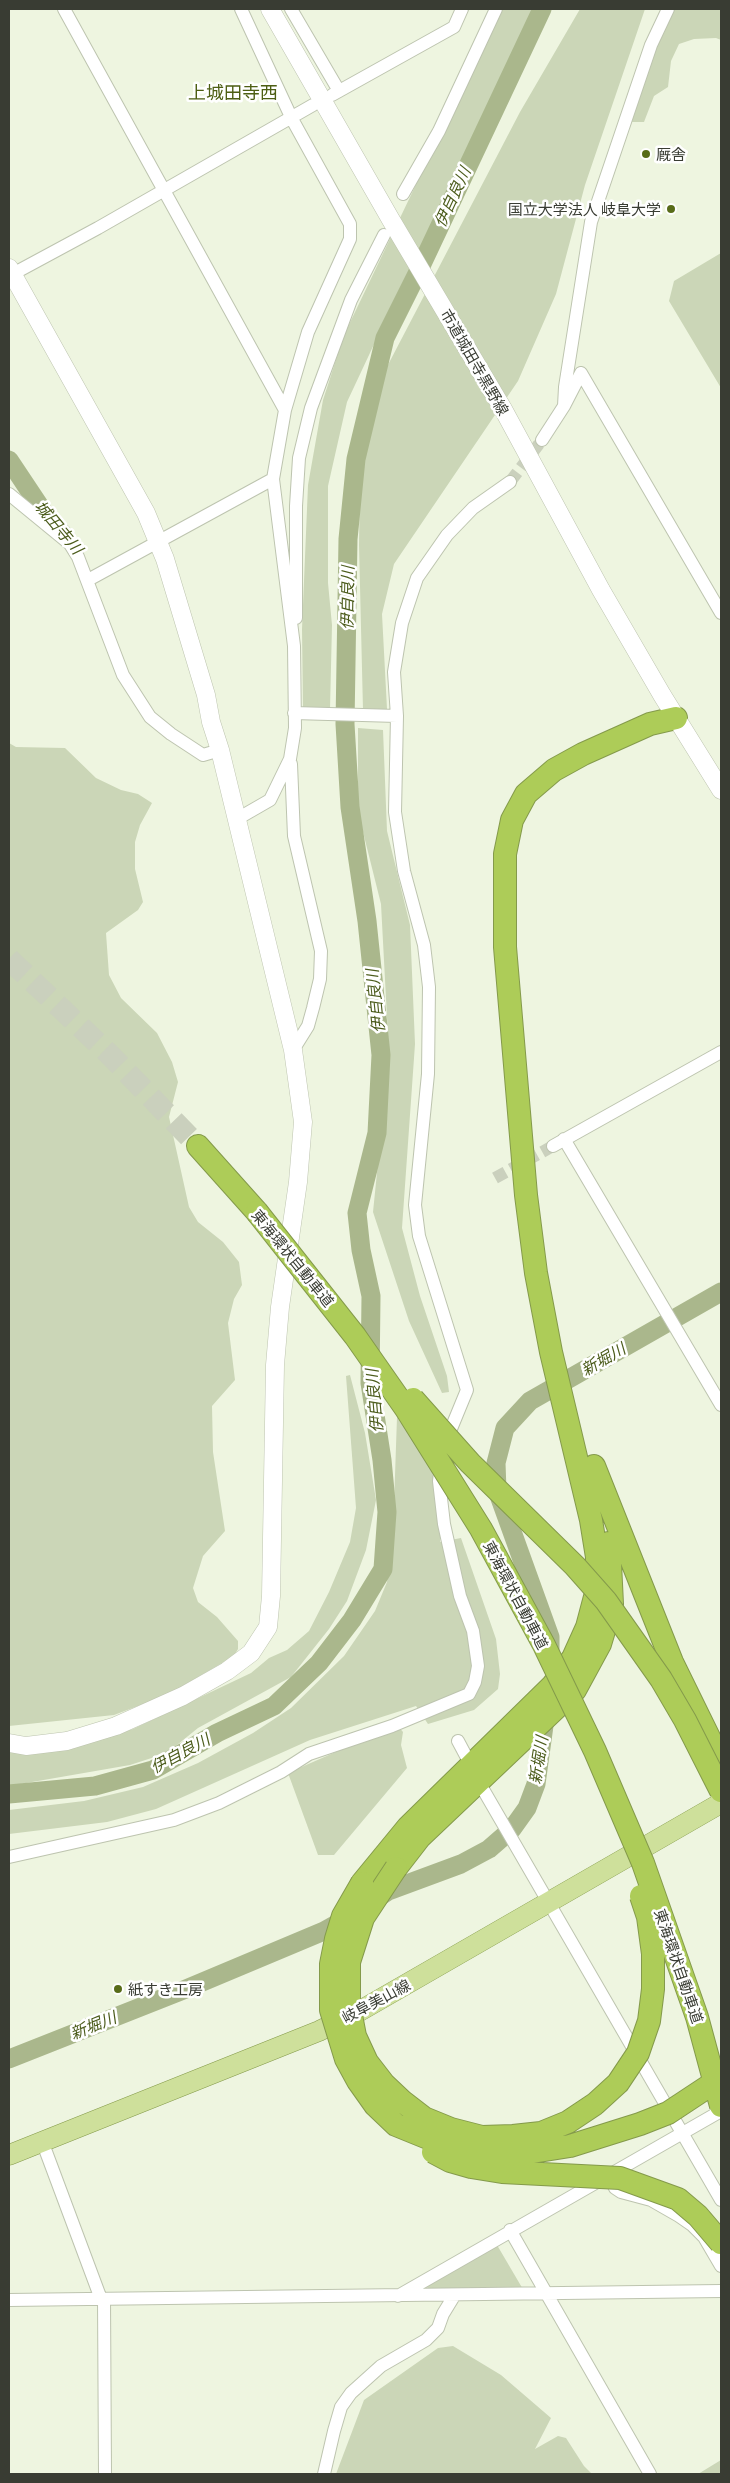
<!DOCTYPE html>
<html>
<head>
<meta charset="utf-8">
<style>
	body { margin:0 }
	#map { position:relative; width:730px; height:2483px; overflow:hidden; background:#eef5e0; font-family:Georgia,serif }
	canvas { display:block }
	.frame { position:absolute; inset:0; border:10px solid #393c33; pointer-events:none }
</style>
</head>
<body>
<div id="map">
<canvas width="730" height="2483"></canvas>
<div class="frame"></div>
</div>
<script>
const ctx = document.querySelector('canvas').getContext('2d');
ctx.lineJoin = 'round';
function fill(path, color) {
  ctx.fillStyle = color;
  ctx.fill(path, 'evenodd');
}
function toPath(rows) {
  const path = new Path2D();
  for (const r of rows) {
    path.moveTo(r[0], r[1]);
    for (let i = 2; i < r.length; i += 2) path.lineTo(r[i], r[i + 1]);
  }
  return path;
}
function trace(path, color, width, dash) {
  ctx.strokeStyle = color;
  ctx.lineWidth = width;
  ctx.lineCap = dash ? 'butt' : 'round';
  ctx.setLineDash(dash || []);
  ctx.stroke(path);
}
function drawText(font, color, halo, rows, align = 'center') {
  ctx.font = font + ' Georgia,"Noto Sans JP",serif';
  ctx.lineWidth = 5;
  ctx.setLineDash([]);
  ctx.textBaseline = 'middle';
  ctx.strokeStyle = halo;
  ctx.fillStyle = color;
  for (const [text, x, y, turn = 0] of rows) {
    ctx.save();
    ctx.translate(x, y);
    ctx.rotate((+turn || 0) * Math.PI / 180);
    ctx.textAlign = isNaN(turn) ? turn : align;
    if (halo) ctx.strokeText(text, 0, 0);
    ctx.fillText(text, 0, 0);
    ctx.restore();
  }
}
fill(toPath([
	[500,9,541,9,391,308,347,402,328,486,328,583,332,625,330,709,303,710,302,629,308,485,323,400,344,335],
	[580,9,645,9,585,185,556,294,518,381,394,564,382,614,387,709,363,710,359,545,360,477,379,382,520,112],
	[670,9,721,9,721,40,716,38,694,39,679,44,671,61,668,87,654,96,644,122,632,122,638,95],
	[721,253,721,388,669,301,674,281],
	[358,728,383,730,387,831,410,925,415,1044,402,1228,420,1296,447,1376,449,1392,442,1393,409,1321,373,1212,389,1055,381,904,358,812],
	[9,743,16,747,65,748,96,778,121,790,138,794,152,803,140,825,135,842,135,869,143,902,138,910,106,933,109,975,121,998,157,1033,172,1062,178,1082,169,1117,189,1207,198,1222,223,1242,239,1262,242,1285,234,1299,228,1323,235,1380,212,1406,213,1452,225,1531,203,1556,193,1588,198,1602,217,1617,238,1641,238,1649,234,1656,167,1695,114,1715,9,1726],
	[350,1375,365,1433,376,1500,366,1550,347,1601,329,1629,291,1677,198,1728,167,1753,130,1765,9,1786,9,1751,86,1744,133,1729,251,1673,269,1658,287,1650,309,1631,329,1592,350,1542,356,1508,346,1376],
	[397,1417,432,1469,440,1524,440,1542,461,1538,496,1639,500,1674,498,1689,474,1710,428,1724,416,1706,310,1740,156,1809,107,1822,9,1834,9,1810,84,1801,143,1787,198,1763,253,1733,291,1708,344,1656,375,1611,387,1582,393,1534],
	[397,1725,403,1732,401,1745,407,1768,334,1855,318,1855,288,1773],
	[497,2245,524,2291,430,2293,426,2285],
	[453,2346,501,2375,551,2418,535,2449,558,2436,566,2438,584,2466,592,2474,336,2474,364,2400,438,2348],
	[721,2460,721,2474,698,2474]
]), '#cbd6b7');
trace(toPath([
	[9,460,49,520,63,534],
	[550,1649,550,1637,497,1490,496,1463,505,1428,530,1401,721,1292],
	[9,1794,95,1786,153,1770,217,1733,274,1706,319,1663,352,1620,383,1569,387,1512,382,1460,370,1383,371,1296,361,1250,357,1213,377,1133,381,1055,367,921,350,807,345,724,348,539,356,459,385,338,421,266,542,9],
	[376,1899,388,1891,461,1864,489,1849,512,1829,527,1808,536,1784,546,1711],
	[9,2059,181,1991,324,1931,349,1917]
]), '#aab78c', 19);
trace(toPath([
	[510,482,542,440],
	[495,1178,553,1146]
]), '#cad0bd', 12, [12, 6]);
trace(toPath([
	[9,959,109,1054,198,1146]
]), '#cad0bd', 22, [22, 11]);
const street = toPath([
	[64,9,285,410,273,479,294,646,295,728,290,759,270,800,237,819],
	[241,9,292,119,350,224,350,239,308,332,285,410],
	[291,9,339,91],
	[332,95,454,27,462,9],
	[403,194,439,131,496,9],
	[9,276,98,228,313,105],
	[581,373,721,613],
	[564,406,565,387,591,222,651,45,668,9],
	[542,440,564,406,581,373],
	[9,494,70,544,78,557,123,675,150,717,171,734,203,755,220,750],
	[88,580,273,479],
	[296,618,296,506,299,458,311,408,351,300,384,235],
	[294,713,397,716],
	[291,764,294,836,321,951,320,979,313,1008,308,1026,293,1050],
	[564,1139,721,1405],
	[553,1146,721,1052],
	[446,1441,467,1390,419,1236,415,1205,428,1074,429,987,424,945,404,871,395,812,397,716,394,672,402,623,417,578,447,535,473,508,510,482],
	[458,1741,466,1756],
	[484,1791,721,2200],
	[9,1857,174,1820,219,1803,281,1772,309,1754,392,1726,469,1694,475,1682,478,1666,473,1631,460,1596,444,1524,439,1481,441,1466],
	[42,2141,101,2299],
	[608,2175,615,2188,621,2192,651,2200,679,2216,692,2225,704,2237,721,2266],
	[510,2230,650,2474],
	[398,2296,721,2111],
	[104,2299,105,2474],
	[9,2300,721,2291],
	[324,2474,334,2431,341,2407,351,2393,381,2366,426,2340,438,2328,443,2314,454,2296]
]);
const secondary = toPath([
	[270,9,391,220,503,409,601,590,662,695,721,790],
	[9,268,146,513,165,559,206,695,211,722,220,750,293,1050,303,1122,298,1182,280,1307,275,1365,271,1596,268,1627,251,1653,227,1671,183,1696,116,1726,67,1741,26,1746,9,1743]
]);
const primary = toPath([
	[9,2155,319,2031,358,2012,721,1803]
]);
const highway = toPath([
	[198,1146,257,1212],
	[594,1466,672,1662,721,1762],
	[396,1868,420,1837,575,1690,600,1644,612,1604,609,1543],
	[362,1883,408,1827,553,1685,573,1658,587,1627,596,1593,597,1557,591,1520,551,1352,536,1273,526,1195,505,947,505,854,512,820,526,794,554,770,583,754,650,724,676,718]
]);
trace(street, '#bdc4af', 14);
trace(secondary, '#bdc4af', 19);
trace(primary, '#849a4b', 21);
trace(highway, '#849a4b', 24);
trace(street, '#fff', 12);
trace(secondary, '#fff', 18);
trace(primary, '#cee09b', 20);
trace(highway, '#adcc58', 22);
const highwayBridge = toPath([
	[257,1212,355,1336,406,1409,481,1529,544,1645,595,1751,643,1863,697,2017,721,2106],
	[413,1399,470,1463,575,1566,606,1601,661,1679,685,1720,721,1791],
	[396,1868,363,1918,349,1962,349,2005,355,2036,367,2062,384,2084,402,2101,424,2118,451,2129,482,2137,513,2136,541,2133,568,2122,595,2104,618,2083,638,2053,649,2021,653,1989,653,1954,648,1917,641,1896],
	[362,1883,343,1916,336,1939,331,1964,331,2010,346,2059,358,2081,375,2105,396,2125,428,2138,468,2149,494,2153,526,2153,570,2146,640,2124,668,2113,721,2078],
	[433,2152,450,2161,471,2167,502,2172,620,2178,678,2199,698,2216,721,2243]
]);
trace(highwayBridge, '#849a4b', 24, []);
trace(highwayBridge, '#adcc58', 22);
for (const [x, y, r, color] of [
	[646,154,5,"#586c19"],
	[671,209,5,"#586c19"],
	[118,1989,5,"#586c19"]
]) {
  const dot = new Path2D();
  dot.arc(x, y, r, 0, 2 * Math.PI);
  ctx.fillStyle = color;
  ctx.fill(dot);
  trace(dot, '#fff', 2);
}
drawText('15px', '#393c33', '#fff', [
	["厩舎",656,154],
	["国立大学法人 岐阜大学",661,209,"right"],
	["紙すき工房",128,1989]
], 'left');
drawText('15px', '#393c33', '#fff', [
	["市道城田寺黒野線",475,362,60],
	["東海環状自動車道",293,1258,51],
	["東海環状自動車道",516,1595,62],
	["東海環状自動車道",679,1966,71],
	["岐阜美山線",376,2001,-28]
]);
drawText('italic 16px', '#4c5c1c', '#fff', [
	["伊自良川",452,197,-65],
	["城田寺川",59,527,50],
	["伊自良川",347,598,-89],
	["伊自良川",375,1001,-96],
	["新堀川",603,1359,-30],
	["伊自良川",374,1401,-95],
	["伊自良川",180,1753,-28],
	["新堀川",538,1760,-81],
	["新堀川",93,2025,-22]
]);
drawText('18px', '#4d5e13', '#fff', [
	["上城田寺西",233,92]
]);
</script>
</body>
</html>
